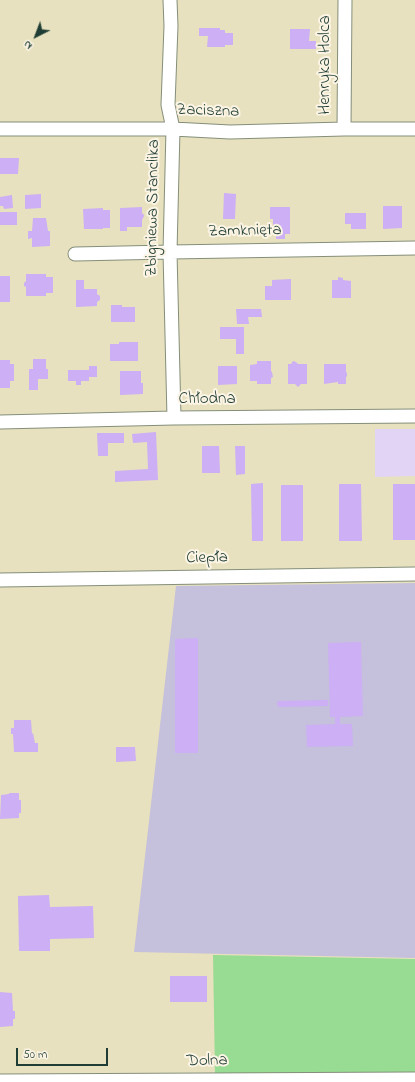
<!DOCTYPE html>
<html>
<head>
<meta charset="utf-8">
<style>
	body { margin:0 }
	#map { position:relative; width:415px; height:1082px; overflow:hidden; background:#e8e1bf; font-family:"Indie Flower",sans-serif }
	canvas { display:block }
	.north { position:absolute; left:16px; top:16px; width:40px; height:40px; -webkit-text-stroke:3px #fcf5e5; paint-order:stroke; rotate:222deg; font-size:11px; font-weight:700; line-height:16px; text-align:center; color:#1f3d34 }
	.north::after { content:''; display:block; margin:auto; width:14px; height:18px; background:#1f3d34; clip-path:polygon(50% 0,100% 100%,50% 72%,0 100%) }
	.scale { position:absolute; left:16px; top:1048px; width:92px; height:18px; box-sizing:border-box; border:2px solid #1f3d34; border-top:0; padding-left:5px; font-size:12px; line-height:14px; white-space:nowrap; color:#1f3d34; -webkit-text-stroke:3px #fcf5e5; paint-order:stroke }
</style>
</head>
<body>
<div id="map">
<canvas width="415" height="1082"></canvas>
<div class="north">N</div>
<div class="scale">50 m</div>
</div>
<script>
const ctx = document.querySelector('canvas').getContext('2d');
ctx.lineJoin = 'round';
function fill(path, color) {
  ctx.fillStyle = color;
  ctx.fill(path, 'evenodd');
}
function toPath(rows) {
  const path = new Path2D();
  for (const r of rows) {
    path.moveTo(r[0], r[1]);
    for (let i = 2; i < r.length; i += 2) path.lineTo(r[i], r[i + 1]);
  }
  return path;
}
function trace(path, color, width, dash) {
  ctx.strokeStyle = color;
  ctx.lineWidth = width;
  ctx.lineCap = dash ? 'butt' : 'round';
  ctx.setLineDash(dash || []);
  ctx.stroke(path);
}
function drawText(font, color, halo, rows, align = 'center') {
  ctx.font = font + ' "Indie Flower",sans-serif';
  ctx.lineWidth = 4;
  ctx.setLineDash([]);
  ctx.textBaseline = 'middle';
  ctx.strokeStyle = halo;
  ctx.fillStyle = color;
  for (const [text, x, y, turn = 0] of rows) {
    ctx.save();
    ctx.translate(x, y);
    ctx.rotate((+turn || 0) * Math.PI / 180);
    ctx.textAlign = isNaN(turn) ? turn : align;
    if (halo) ctx.strokeText(text, 0, 0);
    ctx.fillText(text, 0, 0);
    ctx.restore();
  }
}
fill(toPath([
	[375,429,415,429,415,476,375,477]
]), '#e1d4f4');
fill(toPath([
	[415,583,415,958,134,952,176,586]
]), '#c5c0db');
fill(toPath([
	[213,955,415,959,415,1074,215,1074]
]), '#98db92');
fill(toPath([
	[199,28,220,28,220,30,225,30,225,33,233,33,233,45,225,45,225,47,207,47,208,36,199,36],
	[290,29,310,29,309,41,316,41,316,49,290,49],
	[0,158,19,158,18,174,0,174],
	[224,193,236,194,235,219,223,219],
	[41,194,41,208,25,209,25,195],
	[12,195,13,208,4,209,3,206,0,206,0,197],
	[383,206,402,206,402,228,383,229],
	[142,207,142,213,144,215,144,216,142,220,142,227,127,227,127,231,120,231,120,208],
	[270,207,290,207,290,234,285,234,285,239,276,239,276,234,273,234,273,219,270,219],
	[103,208,103,210,110,210,110,228,103,228,103,229,84,229,83,209],
	[0,212,17,212,17,225,0,225],
	[345,213,366,213,366,229,351,229,351,224,345,224],
	[33,218,46,218,48,231,50,231,50,246,32,247,32,238,28,239,28,231,32,231],
	[26,274,46,274,46,277,53,277,53,293,46,293,46,296,26,296,26,287,24,286,24,283,26,281],
	[0,276,10,276,10,302,0,302],
	[338,277,343,278,343,280,351,281,351,298,332,298,332,280,338,280],
	[291,279,291,300,265,300,265,286,272,286,272,280],
	[76,280,84,280,84,289,97,289,97,294,100,296,100,300,97,302,97,306,76,307],
	[111,305,122,305,122,307,135,307,135,322,111,322],
	[236,309,261,309,262,317,248,317,249,324,237,324],
	[220,327,244,327,244,354,236,354,236,339,220,339],
	[119,342,138,342,138,361,110,361,110,344,119,344],
	[33,359,46,359,46,369,48,369,48,379,38,379,38,390,29,390,29,369,33,369],
	[0,360,10,360,10,364,14,364,14,381,10,381,10,388,0,388],
	[257,361,271,361,271,371,272,372,273,377,271,378,271,384,257,384,257,381,250,381,250,365,257,364],
	[293,361,296,362,298,364,307,364,307,384,301,384,298,387,295,384,288,384,288,364,291,364],
	[324,364,346,364,346,372,347,373,347,376,346,377,346,384,338,384,338,382,324,384],
	[89,366,97,366,97,377,89,377,89,381,81,381,81,385,76,385,76,381,68,381,68,370,89,370],
	[218,366,237,366,237,384,218,385],
	[120,371,141,371,141,383,143,383,143,394,120,395],
	[156,432,158,480,115,482,115,471,148,469,147,442,133,443,132,434],
	[97,433,124,433,124,443,108,443,108,456,98,456],
	[202,446,219,446,220,473,202,473],
	[235,446,245,446,245,474,236,475],
	[263,483,263,541,252,541,251,484],
	[339,484,361,484,362,541,339,541],
	[393,484,415,484,415,540,393,540],
	[281,485,303,485,303,541,281,541],
	[198,638,198,753,175,753,175,639],
	[361,642,363,716,340,717,340,724,352,724,353,746,307,747,306,725,335,724,335,717,330,717,328,643],
	[328,700,328,706,278,707,277,701],
	[14,720,31,720,32,734,33,733,35,743,38,743,38,752,14,752,13,734,11,734,11,728,14,728],
	[116,747,135,747,136,761,116,762],
	[9,793,19,793,19,800,21,800,21,813,19,813,19,818,0,819,1,795,9,794],
	[49,895,50,907,93,906,94,938,50,939,50,951,19,951,18,896],
	[170,976,207,976,207,1002,170,1002],
	[0,992,12,993,13,1011,15,1011,15,1019,13,1019,13,1026,0,1027]
]), '#ccaff4');
const street = toPath([
	[170,0,171,26,168,105,173,129,170,252,174,418],
	[0,129,173,129,230,132,344,129,415,129],
	[344,129,345,0],
	[75,254,170,252,415,248],
	[0,422,174,418,415,416],
	[0,580,415,574],
	[0,1081,415,1079]
]);
trace(street, '#848f7a', 15);
trace(street, '#fff', 13);
drawText('17px', '#1f3d34', '#fcf5e5', [
	["Henryka Holca",326,65,-90],
	["Zaciszna",208,112,2],
	["Zbigniewa Stanclika",154,208,-89],
	["Zamknięta",245,232,-1],
	["Chłodna",207,400],
	["Ciepła",207,559,-1],
	["Dolna",207,1062,-1]
]);
</script>
</body>
</html>
